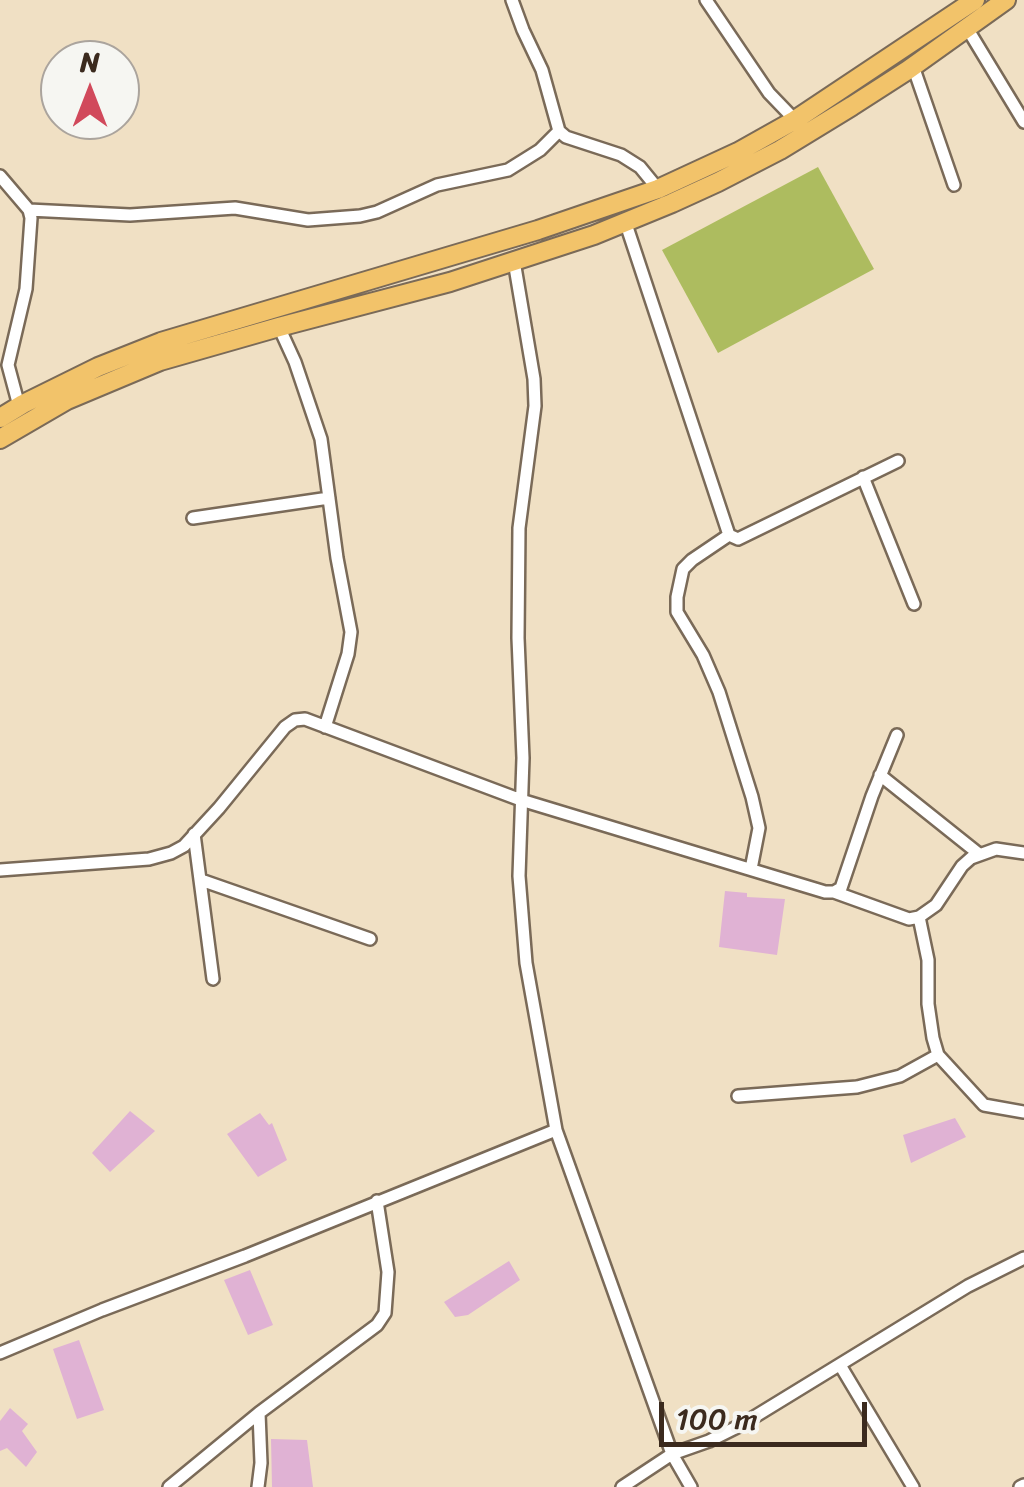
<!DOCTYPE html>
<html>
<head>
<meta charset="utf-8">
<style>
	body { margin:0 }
	#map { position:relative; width:1024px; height:1487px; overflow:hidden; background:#f0e0c4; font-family:Sriracha,sans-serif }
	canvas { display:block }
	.north { position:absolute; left:40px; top:40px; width:100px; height:100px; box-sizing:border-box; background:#f6f6f2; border:2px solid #aba49d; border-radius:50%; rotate:0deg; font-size:28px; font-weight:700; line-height:40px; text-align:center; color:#3b2a1e }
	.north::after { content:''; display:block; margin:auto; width:35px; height:45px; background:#d1495b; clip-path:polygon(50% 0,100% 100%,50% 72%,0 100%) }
	.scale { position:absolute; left:659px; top:1402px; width:208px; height:45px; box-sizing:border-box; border:5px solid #3b2a1e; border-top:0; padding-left:12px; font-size:30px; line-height:35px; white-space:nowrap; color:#3b2a1e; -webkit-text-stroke:8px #f6f6f2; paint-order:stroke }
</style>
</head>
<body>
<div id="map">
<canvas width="1024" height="1487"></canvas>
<div class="north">N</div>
<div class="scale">100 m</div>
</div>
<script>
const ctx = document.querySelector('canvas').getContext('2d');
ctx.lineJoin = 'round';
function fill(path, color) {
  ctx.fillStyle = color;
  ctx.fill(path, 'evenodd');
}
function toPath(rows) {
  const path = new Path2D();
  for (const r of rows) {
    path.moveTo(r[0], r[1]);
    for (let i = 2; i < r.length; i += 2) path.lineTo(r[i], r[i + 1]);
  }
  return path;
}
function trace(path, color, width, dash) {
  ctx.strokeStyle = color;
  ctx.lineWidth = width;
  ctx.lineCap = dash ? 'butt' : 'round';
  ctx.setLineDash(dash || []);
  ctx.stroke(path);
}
fill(toPath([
	[818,167,874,269,718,353,662,250]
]), '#adbc5f');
fill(toPath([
	[725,891,747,893,747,897,785,899,777,955,719,947],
	[130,1111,155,1131,110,1172,92,1153],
	[260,1113,269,1125,272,1123,287,1160,258,1177,227,1134],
	[955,1118,966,1137,911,1163,903,1135],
	[509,1261,520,1280,468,1315,455,1317,444,1302],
	[250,1270,273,1325,248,1335,224,1280],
	[79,1340,104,1410,77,1419,53,1349],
	[10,1408,28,1424,22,1431,37,1452,26,1467,7,1448,0,1451,0,1421],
	[271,1439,307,1440,313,1487,272,1487]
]), '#e0b2d4');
const street = toPath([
	[512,0,523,30,542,70,559,131,566,137,621,155,640,167,658,189],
	[706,0,769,93,795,120],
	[967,28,1024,122],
	[913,66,954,185],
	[0,176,29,210,31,218,26,289,8,365,19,406],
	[29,210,130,215,235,208,308,220,360,216,377,212,437,185,508,170,540,150,559,131],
	[625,221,729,535,738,539,898,461],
	[514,261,534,379,535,406,519,528,518,638,523,758,519,876,526,963,556,1130,672,1454,691,1487],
	[279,327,295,362,321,439,337,558,351,632,348,654,325,727],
	[863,477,914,604],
	[193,518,329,498],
	[729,535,692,560,683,569,677,597,677,612,703,655,719,692,752,797,759,828,751,869],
	[880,775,979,854],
	[194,834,213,979],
	[0,870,149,859,171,853,184,846,219,808,285,727,295,720,305,719,521,800,825,892,834,892,841,888,872,796,897,735],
	[201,880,370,939],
	[834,892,909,919,919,917,936,905,962,866,971,858,996,849,1024,853],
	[919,917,928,960,928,1004,933,1038,938,1055,984,1105,1024,1112],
	[738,1096,857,1087,900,1076,938,1055],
	[0,1353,102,1310,245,1256,556,1130],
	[840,1365,913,1487],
	[169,1487,259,1413,377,1325,385,1313,388,1272,377,1201],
	[258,1487,261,1463,259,1413],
	[622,1487,672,1454,709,1441,741,1425,968,1286,1024,1258],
	[1020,1487,1024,1485]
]);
const primary = toPath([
	[0,418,23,404,98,367,161,342,538,230,658,189,738,152,795,120,975,0],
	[0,439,67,400,160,361,279,327,450,282,594,235,672,203,718,182,780,150,852,106,908,70,1006,0]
]);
trace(street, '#7a6a58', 16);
trace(primary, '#7a6a58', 22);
trace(street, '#fff', 11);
trace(primary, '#f2c36a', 18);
</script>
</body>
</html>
